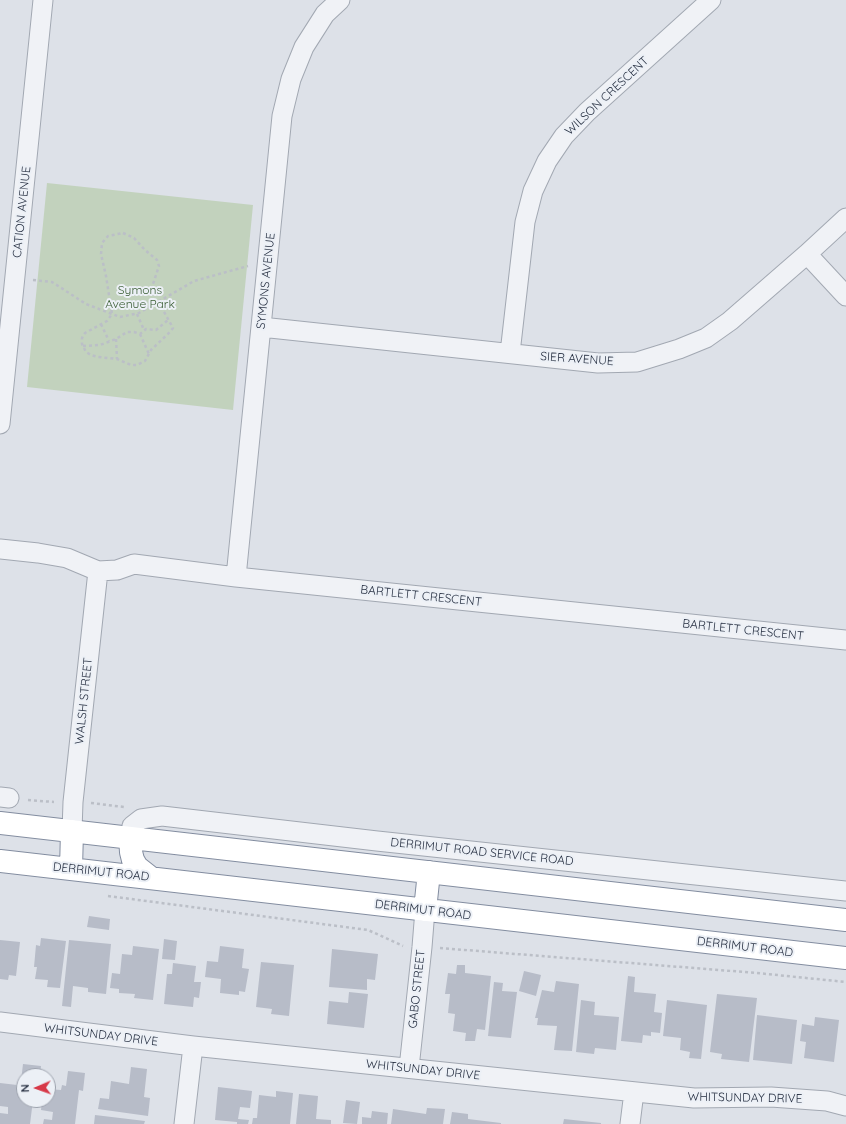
<!DOCTYPE html>
<html>
<head>
<meta charset="utf-8">
<style>
	body { margin:0 }
	#map { position:relative; width:846px; height:1124px; overflow:hidden; background:#dde1e8; font-family:Quicksand,sans-serif }
	canvas { display:block }
	.north { position:absolute; left:16px; top:1068px; width:40px; height:40px; box-sizing:border-box; background:#ecf0f6; border:1px solid #9ca2ad; border-radius:50%; rotate:268deg; font-size:11px; font-weight:700; line-height:16px; text-align:center; color:#252e40 }
	.north::after { content:''; display:block; margin:auto; width:14px; height:18px; background:#d73848; clip-path:polygon(50% 0,100% 100%,50% 72%,0 100%) }
</style>
</head>
<body>
<div id="map">
<canvas width="846" height="1124"></canvas>
<div class="north">N</div>
</div>
<script>
const ctx = document.querySelector('canvas').getContext('2d');
ctx.lineJoin = 'round';
function fill(path, color) {
  ctx.fillStyle = color;
  ctx.fill(path, 'evenodd');
}
function toPath(rows) {
  const path = new Path2D();
  for (const r of rows) {
    path.moveTo(r[0], r[1]);
    for (let i = 2; i < r.length; i += 2) path.lineTo(r[i], r[i + 1]);
  }
  return path;
}
function trace(path, color, width, dash) {
  ctx.strokeStyle = color;
  ctx.lineWidth = width;
  ctx.lineCap = dash ? 'butt' : 'round';
  ctx.setLineDash(dash || []);
  ctx.stroke(path);
}
function drawText(font, color, halo, rows, align = 'center') {
  ctx.font = font + ' Quicksand,sans-serif';
  ctx.lineWidth = 4;
  ctx.setLineDash([]);
  ctx.textBaseline = 'middle';
  ctx.strokeStyle = halo;
  ctx.fillStyle = color;
  for (const [text, x, y, turn = 0] of rows) {
    ctx.save();
    ctx.translate(x, y);
    ctx.rotate((+turn || 0) * Math.PI / 180);
    ctx.textAlign = isNaN(turn) ? turn : align;
    if (halo) ctx.strokeText(text, 0, 0);
    ctx.fillText(text, 0, 0);
    ctx.restore();
  }
}
fill(toPath([
	[47,183,253,205,233,410,27,387]
]), '#c2d2bd');
fill(toPath([
	[89,916,110,919,109,930,87,927],
	[41,938,66,941,60,988,47,987,48,980,35,979,37,967,34,967,36,945,40,946],
	[164,939,177,941,175,960,162,959],
	[0,940,20,942,16,976,9,975,8,980,0,979],
	[69,940,111,944,106,994,88,992,88,988,73,986,71,1007,62,1006],
	[133,946,159,949,153,1000,134,998,135,994,119,993,119,989,110,988,112,973,120,974,122,954,132,955],
	[220,946,244,949,242,968,249,969,245,992,239,991,239,995,220,993,221,979,205,977,207,961,218,962],
	[332,949,378,954,375,980,367,979,367,990,329,987],
	[261,962,294,965,289,1016,271,1014,272,1009,256,1007],
	[173,963,196,966,194,982,201,982,199,998,194,997,193,1007,164,1004,167,974,172,974],
	[457,965,465,965,465,973,491,976,485,1030,477,1029,475,1041,465,1041,466,1033,453,1031,455,1014,448,1013,450,994,445,994,448,973,456,974],
	[524,971,541,975,536,996,519,991],
	[628,976,635,977,634,992,656,994,654,1012,662,1013,660,1033,651,1032,651,1036,643,1035,642,1043,621,1041],
	[556,981,579,984,572,1051,554,1050,557,1026,537,1025,538,1018,535,1018,542,990,554,992],
	[494,982,503,983,502,991,517,992,511,1038,488,1036],
	[349,992,368,994,364,1028,327,1024,329,1001,348,1003],
	[717,994,757,998,749,1062,721,1059,722,1054,710,1052],
	[581,1000,595,1002,594,1015,619,1017,616,1050,595,1048,594,1054,576,1052],
	[667,1000,707,1005,701,1059,689,1058,690,1052,680,1050,681,1038,663,1036],
	[757,1015,797,1020,792,1064,753,1060],
	[815,1017,839,1020,834,1062,804,1058,806,1042,800,1041,802,1024,814,1026],
	[23,1064,41,1066,40,1076,24,1076,24,1100,33,1100,30,1124,0,1124,0,1113,8,1114,8,1107,0,1106,0,1083,17,1085,18,1081,21,1081],
	[131,1067,147,1069,144,1097,150,1098,148,1116,98,1109,100,1098,109,1099,111,1081,129,1084],
	[68,1071,85,1073,83,1091,79,1090,75,1124,43,1124,44,1119,52,1120,53,1112,41,1110,42,1100,48,1100,48,1089,61,1090,62,1085,66,1086],
	[218,1087,252,1091,250,1108,240,1107,238,1119,249,1120,248,1124,237,1124,237,1122,215,1120],
	[276,1091,293,1093,290,1124,252,1124,253,1118,257,1118,259,1095,276,1097],
	[299,1094,318,1096,316,1119,331,1120,331,1124,296,1124],
	[346,1100,360,1102,357,1124,343,1123],
	[427,1108,445,1109,443,1124,391,1124,393,1109,426,1114],
	[372,1111,388,1113,387,1124,362,1124,362,1117,371,1118],
	[452,1112,468,1114,468,1119,501,1123,501,1124,450,1124],
	[95,1115,145,1121,144,1124,94,1124],
	[564,1119,601,1123,601,1124,563,1124]
]), '#b7bcc8');
const minor = toPath([
	[807,254,846,296],
	[261,327,598,363,637,362,679,349,706,338,730,321,807,254,846,218],
	[510,353,525,222,533,191,547,161,564,136,587,112,711,0],
	[0,424,43,0],
	[0,549,38,553,67,558,98,571,117,570,134,564,236,577,846,640],
	[236,577,282,116,291,79,304,47,325,14,340,0],
	[0,797,9,798],
	[72,831,73,802,98,571],
	[130,838,132,826,141,819,162,816,377,841,846,891],
	[0,1022,193,1046,694,1098,771,1097,827,1101,846,1106],
	[409,1068,422,947,425,910],
	[184,1124,193,1046],
	[630,1124,634,1092]
]);
const highway = toPath([
	[0,823,846,920],
	[130,838,131,852,133,860,137,867,151,878],
	[0,861,846,958],
	[71,869,72,831],
	[425,910,429,872]
]);
trace(minor, '#a2a8b2', 21);
trace(highway, '#838da0', 24);
trace(toPath([
	[123,233,134,238,145,250,157,260,159,266,153,284,152,293,153,301,163,310,173,328,170,332,151,350,145,361,137,365,131,365,117,359,98,357,91,355,86,352,82,344,82,338,85,333,107,321,112,314,106,276,101,254,102,243,108,236,123,233],
	[33,280,52,282,86,304,120,317,139,313,194,281,248,266],
	[137,314,144,330],
	[101,324,109,341],
	[140,334,149,354],
	[116,339,117,359],
	[83,346,100,345,116,339,127,332,134,332,140,334,146,329,156,330,168,320],
	[28,800,54,802],
	[91,803,124,807],
	[108,896,368,930,403,946],
	[440,948,757,973,846,982]
]), '#bbbfc7', 2.5, [3, 3]);
trace(minor, '#f0f2f6', 19);
trace(highway, '#fff', 22);
drawText('12px', '#252e40', '#ecf0f6', [
	["WILSON CRESCENT",607,96,-43],
	["CATION AVENUE",22,212,-84],
	["SYMONS AVENUE",266,281,-84],
	["SIER AVENUE",577,359,4],
	["BARTLETT CRESCENT",421,596,6],
	["BARTLETT CRESCENT",743,630,6],
	["WALSH STREET",84,701,-84],
	["DERRIMUT ROAD SERVICE ROAD",482,852,6],
	["DERRIMUT ROAD",101,872,6],
	["DERRIMUT ROAD",423,910,7],
	["DERRIMUT ROAD",745,947,7],
	["GABO STREET",417,989,-84],
	["WHITSUNDAY DRIVE",101,1035,7],
	["WHITSUNDAY DRIVE",423,1070,6],
	["WHITSUNDAY DRIVE",745,1098,1]
]);
drawText('12px', '#385c32', '#ecf0f6', [
	["Symons",140,290],
	["Avenue Park",140,304]
]);
</script>
</body>
</html>
